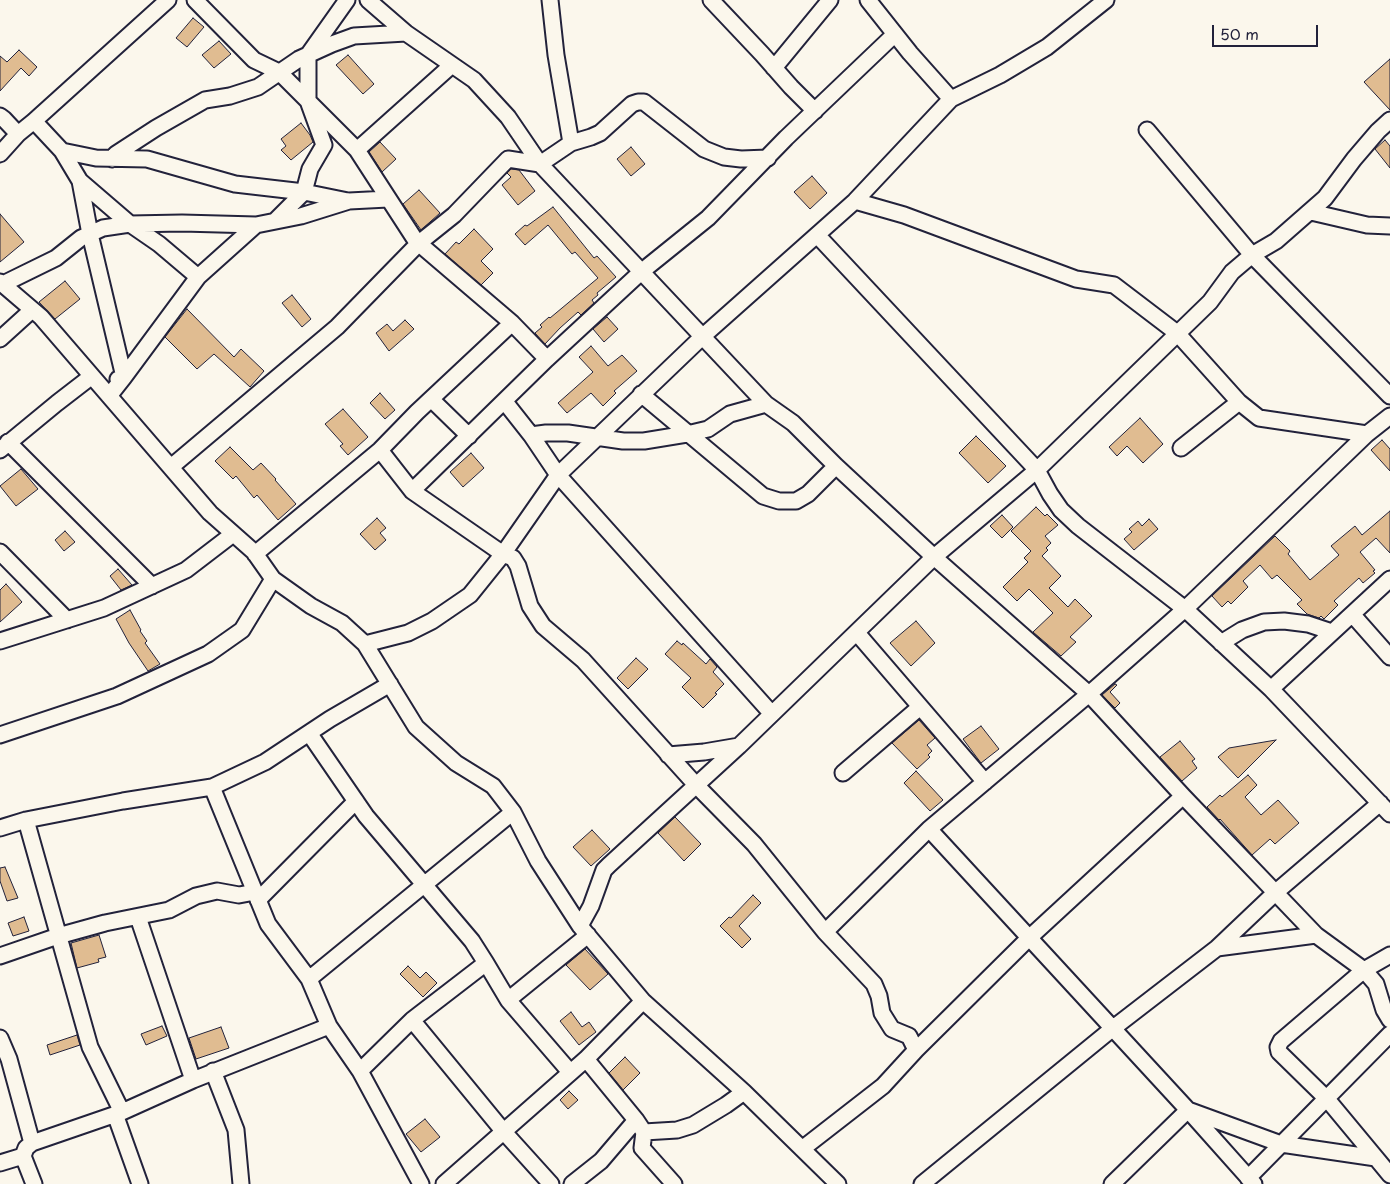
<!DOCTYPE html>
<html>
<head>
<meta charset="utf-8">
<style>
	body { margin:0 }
	#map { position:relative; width:1390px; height:1184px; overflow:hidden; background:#fbf7ec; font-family:"Playpen Sans",sans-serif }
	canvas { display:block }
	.scale { position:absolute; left:1212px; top:25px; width:106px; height:22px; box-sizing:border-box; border:2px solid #22223b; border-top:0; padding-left:6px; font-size:15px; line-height:18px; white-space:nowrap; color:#22223b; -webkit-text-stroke:4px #fbf7ec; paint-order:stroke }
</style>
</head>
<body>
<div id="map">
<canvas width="1390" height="1184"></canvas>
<div class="scale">50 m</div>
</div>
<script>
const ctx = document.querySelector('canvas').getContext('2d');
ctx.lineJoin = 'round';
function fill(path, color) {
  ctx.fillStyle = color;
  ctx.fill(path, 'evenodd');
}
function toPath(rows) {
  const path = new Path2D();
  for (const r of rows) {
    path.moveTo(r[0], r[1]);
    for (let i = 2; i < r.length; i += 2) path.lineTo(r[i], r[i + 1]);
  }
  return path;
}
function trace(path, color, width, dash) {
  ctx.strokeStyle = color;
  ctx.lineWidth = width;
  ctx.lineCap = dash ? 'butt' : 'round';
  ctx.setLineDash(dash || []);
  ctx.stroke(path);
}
const building = toPath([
	[193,18,204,27,187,47,176,38,193,18],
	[219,41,231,54,214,68,202,55,219,41],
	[19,50,37,67,29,76,21,68,0,91,0,56,7,62,19,50],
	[348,55,374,84,363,94,336,65,348,55],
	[1390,59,1390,110,1364,82,1390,59],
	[301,123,310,135,313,142,291,160,281,150,286,146,281,139,301,123],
	[1385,140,1390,146,1390,168,1375,149,1385,140],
	[380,142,396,159,382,172,369,152,380,142],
	[631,147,645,164,631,176,617,159,631,147],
	[511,169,519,170,535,191,518,205,502,185,511,177,507,173,511,169],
	[812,176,827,193,810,209,794,192,812,176],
	[419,190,440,213,421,230,403,204,419,190],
	[553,207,594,258,597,256,616,277,597,293,598,295,592,300,594,303,581,315,578,312,560,328,545,344,535,333,542,327,540,325,549,317,550,318,598,278,575,252,572,254,548,225,525,245,515,234,525,225,527,226,553,207],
	[0,214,24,242,0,262,0,214],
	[474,229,493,249,481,261,493,273,481,285,445,254,456,242,459,244,474,229],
	[65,281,80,299,55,319,39,302,65,281],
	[292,295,311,319,302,327,282,303,292,295],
	[187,309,234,357,241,349,264,371,250,387,214,354,197,369,165,337,187,309],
	[607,317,618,329,604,342,593,329,607,317],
	[405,320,414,329,389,351,376,333,387,324,393,331,405,320],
	[591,346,608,366,622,355,637,371,614,391,616,393,603,406,591,393,567,413,558,403,593,372,579,357,591,346],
	[380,393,395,410,385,419,370,403,380,393],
	[343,409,368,437,348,455,340,446,343,444,325,424,343,409],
	[1140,418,1163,444,1143,463,1127,446,1117,456,1109,447,1140,418],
	[976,436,1006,466,988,483,959,453,976,436],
	[1382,440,1390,449,1390,471,1371,450,1382,440],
	[230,447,253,470,261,463,276,479,275,480,296,504,278,520,257,495,254,498,236,476,233,479,215,461,230,447],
	[471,453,484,468,463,487,450,472,471,453],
	[21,469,38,489,16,506,0,486,21,469],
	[1036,507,1045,516,1047,514,1058,525,1045,536,1051,543,1046,548,1048,550,1042,556,1061,576,1049,588,1068,607,1075,599,1092,616,1070,637,1076,642,1061,656,1033,632,1053,613,1029,589,1017,601,1003,587,1028,562,1024,558,1031,551,1011,531,1036,507],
	[1390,511,1390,553,1376,538,1360,552,1375,570,1373,571,1375,573,1363,583,1359,578,1334,601,1338,605,1324,619,1321,616,1319,618,1307,614,1297,604,1302,600,1277,575,1272,579,1260,565,1243,581,1248,587,1231,604,1228,601,1222,607,1212,596,1275,536,1290,551,1288,554,1310,580,1339,555,1331,546,1355,526,1362,535,1390,511],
	[1002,515,1013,527,1002,538,990,526,1002,515],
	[377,518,386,528,380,533,386,540,375,550,360,534,377,518],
	[1149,519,1158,529,1134,550,1124,539,1132,532,1129,529,1138,521,1142,526,1149,519],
	[65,531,75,542,64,551,55,540,65,531],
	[118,569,132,585,121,590,110,576,118,569],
	[6,584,22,602,0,622,0,590,6,584],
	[130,610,141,630,140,631,147,641,145,643,160,664,148,671,129,643,116,619,130,610],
	[916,621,935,643,911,666,890,643,916,621],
	[677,641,682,645,683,643,706,664,710,659,717,667,713,672,724,684,715,693,717,694,703,708,682,687,691,678,665,654,677,641],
	[636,658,648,669,628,689,617,678,636,658],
	[1115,684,1117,685,1110,692,1120,703,1115,708,1102,695,1115,684],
	[919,720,935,738,927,745,932,751,928,755,930,757,917,769,892,743,919,720],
	[981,726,999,749,981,763,963,739,981,726],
	[1276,740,1238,778,1218,757,1229,748,1276,740],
	[1180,741,1195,759,1192,761,1197,768,1182,781,1160,757,1180,741],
	[916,771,943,800,930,811,904,783,916,771],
	[1248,775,1257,785,1245,797,1261,815,1278,800,1299,823,1275,844,1270,839,1252,855,1220,819,1219,820,1207,807,1220,795,1222,797,1248,775],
	[675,817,701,844,684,861,658,833,675,817],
	[592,830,610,849,591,866,573,847,592,830],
	[5,867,18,898,7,901,0,881,0,868,5,867],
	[753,895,761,903,739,926,751,939,742,948,720,926,729,917,731,918,753,895],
	[24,917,29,931,13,936,8,923,24,917],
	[99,935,106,957,98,959,99,962,77,968,71,943,99,935],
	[585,949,608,974,590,990,566,965,585,949],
	[408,966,420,978,426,972,437,983,423,997,400,974,408,966],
	[571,1012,582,1027,589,1022,596,1032,579,1045,560,1021,571,1012],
	[162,1026,167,1036,146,1045,141,1034,162,1026],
	[221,1027,229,1048,196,1059,189,1038,221,1027],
	[77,1035,80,1045,50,1055,47,1045,77,1035],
	[625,1057,640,1073,623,1090,609,1073,625,1057],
	[569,1091,578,1100,568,1109,560,1100,569,1091],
	[425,1119,440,1137,421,1152,406,1134,425,1119]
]);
fill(building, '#e0bc91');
trace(building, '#22223b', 1);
const street = toPath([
	[195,0,254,60,279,72,357,150,416,241,512,323,547,359],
	[368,0,406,33,474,80,508,117,540,164,766,404,793,423,836,466,934,557,1089,694,1183,796,1316,935,1364,970,1376,984,1384,1010,1390,1020],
	[711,0,762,54,791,87,815,111],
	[868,0,910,53,951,99],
	[774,68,830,0],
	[0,116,4,119,18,134],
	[34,121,62,151,80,181,90,234,124,377,109,396],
	[1147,130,1252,255,1390,396],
	[571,143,591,137,600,133,632,104,638,102,644,102,704,149,724,157,741,159,768,158],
	[357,150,452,65],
	[62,151,96,158,147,159,235,184,304,192,348,201],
	[0,154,18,134,34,121,168,0],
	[112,159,116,154,156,128,205,100,230,96,258,87,299,59,332,44,354,36,406,33],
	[80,181,130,224,159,244,198,277],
	[855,201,904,215,1076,279,1114,285,1177,333,1239,402,1259,418,1367,434],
	[1311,212,1367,225,1390,226],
	[275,221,304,192,310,169,324,145,308,101,308,55,347,0],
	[817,235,1037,470,1210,302,1232,272,1252,255,1276,241,1325,198,1354,159,1378,131,1390,120],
	[0,282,41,317,210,513,254,552,273,579,311,606,342,623,365,644,416,727,456,763,493,786,513,812,538,861,580,926,643,1001,744,1092,838,1184],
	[3,284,56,258,81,238,103,228,130,224,182,223,256,225,301,216,349,201,388,199],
	[0,339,32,310],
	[118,379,124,377,198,277,256,225],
	[641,394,763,496,779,501,796,501,808,494,836,466],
	[431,399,469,436],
	[505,402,531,435,558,475,772,714],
	[531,435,546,433,568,433,623,441,644,441,687,434,708,429,730,414,766,404],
	[8,442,152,586],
	[1181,448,1239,402],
	[0,450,57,403,92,376],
	[380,450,412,491,503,554,513,558,518,566,530,606,543,626,583,660,696,785,754,844,825,932,874,984,879,996,882,1013,892,1029,909,1036,916,1050],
	[171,467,337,327,419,243,454,215,508,159,540,164,571,143,556,55,550,0],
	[412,491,547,359,641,272,708,218,786,138,895,34],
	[0,552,67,620],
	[255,554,380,450,417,412,512,323],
	[1352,614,1390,657],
	[857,633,985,782],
	[0,641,104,608,186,570,233,534],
	[1221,643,1242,630,1264,622,1284,621,1308,624,1332,632],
	[365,644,408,633,432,621,470,595,503,554,558,475,702,337,855,201,951,99,1000,75,1047,47,1106,0],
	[1271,689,1390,579],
	[309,733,366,816,472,941,486,963],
	[0,735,117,696,208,654,242,630,273,579],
	[668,755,704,752,739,746],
	[843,773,920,707],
	[212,787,268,924,309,979],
	[26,820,90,1047,122,1112],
	[0,828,26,820,123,801,212,787,265,762,330,719,390,684],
	[929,829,1188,1110,1254,1184],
	[258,900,356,801],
	[138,917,193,1080],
	[580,926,591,906,604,870,609,865,739,746,934,557,1037,470,1050,494,1061,510,1078,526,1185,609,1271,689,1390,814],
	[825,932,929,829,1089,694,1185,609,1367,434,1390,416],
	[1217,948,1316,935],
	[0,956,58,936,105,923,169,910,196,896,217,891,239,895,255,892],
	[508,1000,588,935],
	[412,1020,486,963,508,1000,570,1072],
	[0,1038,9,1059,32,1143],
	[586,1059,636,1120,644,1132,642,1148,674,1184],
	[213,1071,236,1130,241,1184],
	[360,1071,412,1020,504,1132,551,1184],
	[115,1114,140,1184],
	[644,1132,677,1130,693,1125,726,1105,744,1092],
	[802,1149,883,1086,916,1050,1029,938,1183,796],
	[1376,1158,1327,1099,1279,1052,1278,1047,1281,1041,1364,970,1390,955],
	[0,1163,23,1156],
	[1248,1178,1390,1034],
	[34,1184,23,1156,26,1148,32,1143,122,1112,193,1080,329,1026],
	[421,1184,360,1071,329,1026,309,979,513,812],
	[444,1184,586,1059,643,1001],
	[572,1184,601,1161,636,1120],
	[922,1184,1112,1029,1217,948,1276,892,1380,803],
	[1112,1184,1188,1110,1281,1144,1376,1158,1390,1175]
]);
trace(street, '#22223b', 19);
trace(street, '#fbf7ec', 15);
</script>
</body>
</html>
